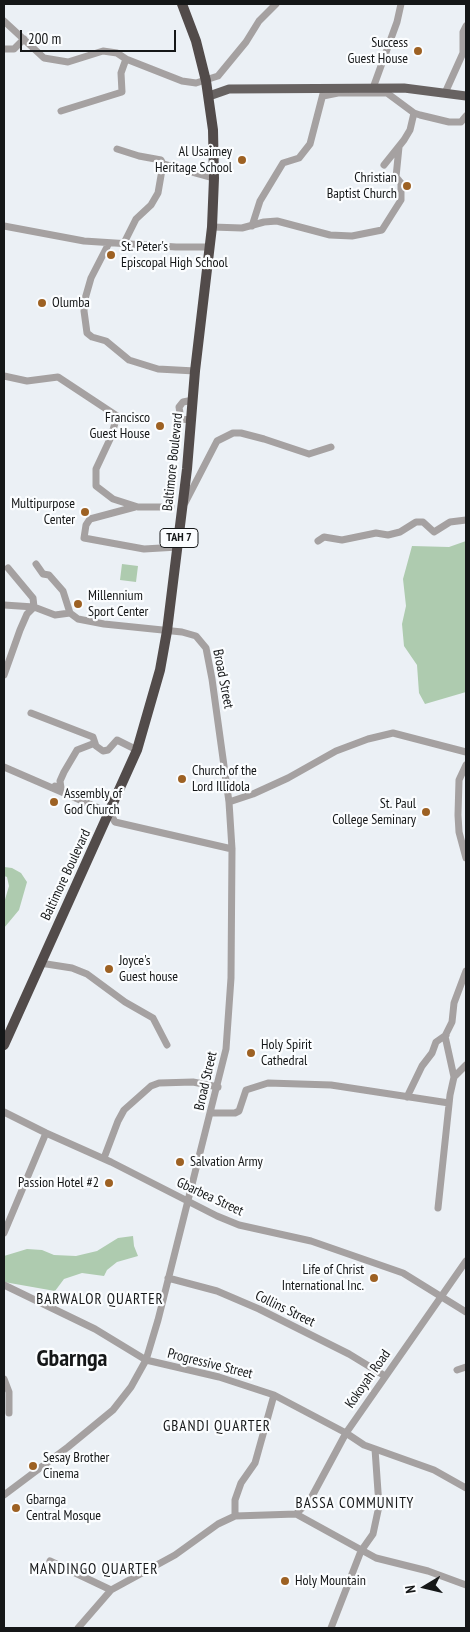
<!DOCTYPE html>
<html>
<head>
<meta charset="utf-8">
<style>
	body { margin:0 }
	#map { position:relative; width:470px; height:1632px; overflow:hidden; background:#ebf0f5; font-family:"PT Sans Narrow",sans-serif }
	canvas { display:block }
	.frame { position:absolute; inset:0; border:5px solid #151718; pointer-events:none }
	.north { position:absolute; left:400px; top:1562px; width:50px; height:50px; -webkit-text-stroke:4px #fbfdff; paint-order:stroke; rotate:261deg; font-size:14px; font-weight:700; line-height:20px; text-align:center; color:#151718 }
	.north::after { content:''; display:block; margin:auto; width:18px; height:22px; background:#151718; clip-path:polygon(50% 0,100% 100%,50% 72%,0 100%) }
	.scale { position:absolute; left:20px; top:30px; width:156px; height:22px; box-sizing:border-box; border:2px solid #151718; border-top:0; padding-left:6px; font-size:15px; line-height:18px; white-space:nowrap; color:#151718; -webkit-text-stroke:4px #fbfdff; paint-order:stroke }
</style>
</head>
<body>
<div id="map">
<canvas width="470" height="1632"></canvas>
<div class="frame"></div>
<div class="north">N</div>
<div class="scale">200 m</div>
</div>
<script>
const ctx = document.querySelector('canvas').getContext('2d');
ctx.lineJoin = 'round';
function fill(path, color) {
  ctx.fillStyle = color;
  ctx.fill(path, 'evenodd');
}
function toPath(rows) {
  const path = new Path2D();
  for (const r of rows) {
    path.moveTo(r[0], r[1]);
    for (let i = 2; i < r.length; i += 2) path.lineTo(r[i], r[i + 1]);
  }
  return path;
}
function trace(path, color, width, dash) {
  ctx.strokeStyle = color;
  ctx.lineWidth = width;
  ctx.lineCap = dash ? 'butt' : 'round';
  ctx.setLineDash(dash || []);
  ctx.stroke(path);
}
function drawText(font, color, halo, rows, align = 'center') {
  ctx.font = font + ' "PT Sans Narrow",sans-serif';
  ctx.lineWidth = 4.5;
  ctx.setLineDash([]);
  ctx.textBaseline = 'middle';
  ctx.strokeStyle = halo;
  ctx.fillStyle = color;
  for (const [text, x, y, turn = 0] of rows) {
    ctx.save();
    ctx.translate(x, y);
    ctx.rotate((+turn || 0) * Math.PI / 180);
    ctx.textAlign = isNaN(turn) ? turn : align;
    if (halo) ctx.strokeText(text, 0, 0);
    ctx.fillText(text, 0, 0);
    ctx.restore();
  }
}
fill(toPath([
	[466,541,466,692,425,704,419,693,417,665,404,646,402,624,406,606,403,579,412,546,449,547],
	[122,564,138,566,136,582,120,580],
	[4,867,12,868,21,873,27,882,19,910,4,928,4,903,9,886,7,877,4,876],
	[133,1236,134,1246,138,1256,117,1262,107,1270,104,1276,82,1273,64,1279,55,1291,4,1282,4,1256,27,1249,42,1250,54,1255,76,1256,97,1251,118,1238]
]), '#aecbaf');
trace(toPath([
	[4,21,44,58,68,62,103,51,117,53,126,59],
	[4,49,14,49,24,39],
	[373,88,397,22,401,4],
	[445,93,463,53,463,32,466,26],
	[323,96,338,93,387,93,414,113,420,115,449,122,461,122,466,116],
	[61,111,122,92,121,73,126,59,182,81,196,83,218,76,246,42,259,21,276,4],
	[117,149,139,156,161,160,163,164,158,193,151,205,136,219,124,243],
	[163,164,214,178],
	[384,165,404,140,410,130,414,113],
	[4,226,84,241,176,247,208,247],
	[252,226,260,201,283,163,299,158,310,144,324,90],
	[212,227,242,228,264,222,277,221,330,235,352,236,382,230,401,200,401,183,396,177,399,147],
	[109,243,91,278,85,299,84,311,87,333,92,337,106,341,129,360,158,369,195,371],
	[4,376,27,381,58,377,117,416,111,437,96,469,96,486,113,499,138,507,171,507],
	[191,420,181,419,179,407,183,402,193,400],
	[185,503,217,441,233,433,241,433,264,439,309,454,331,447],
	[135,507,90,519,86,525,84,538,144,549,178,547],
	[318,541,324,537,342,540,376,533,388,535,400,532,416,522,423,522,434,532,450,522,466,520],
	[36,564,43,574,49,575,63,591,70,613],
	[4,605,34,607,55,615,70,613,78,619,104,624,182,632,196,636,206,648,212,679,229,802,232,849,231,978,226,1049,158,1320,146,1360,131,1387,113,1410,68,1447,4,1495],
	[4,675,20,630,27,614,34,607,33,598,8,568],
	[31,713,93,737,96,746,103,751,108,750,117,740,137,750],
	[466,765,459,780,458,815,459,832,466,858],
	[4,767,110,813,115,822,232,849],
	[55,786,61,788,60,781,64,772,77,750,95,743],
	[229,802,253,794,288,778,336,751,368,739,393,733,466,752],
	[40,963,72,968,87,974,125,1002,153,1018,167,1045],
	[454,1077,466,1065],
	[407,1097,422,1066,432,1053,436,1042,446,1035],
	[4,1112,46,1133,111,1162,217,1216,239,1225,311,1241,403,1273,466,1312],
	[211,1113,235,1113,239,1111,246,1090,268,1083,331,1085,449,1103],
	[104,1158,118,1121,124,1110,151,1086,159,1083,193,1082,218,1087],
	[438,1208,450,1095,454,1077,445,1036,452,1022,454,1003,466,971],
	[4,1233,46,1133],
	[168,1278,217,1291,259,1309,349,1354,385,1376],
	[4,1285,95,1329,146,1360,219,1377,274,1395,346,1433,364,1445,434,1470,466,1488],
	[457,1370,466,1367],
	[4,1379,9,1392,9,1413],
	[296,1514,310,1500,346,1433,466,1261],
	[235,1516,235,1500,241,1483,255,1463,274,1395],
	[50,1561,111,1590],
	[78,1628,111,1590,175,1555,218,1524,235,1516,296,1514,376,1558,428,1571,466,1585],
	[331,1628,361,1551,373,1534,379,1506,375,1449]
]), '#a5a1a1', 7);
trace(toPath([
	[209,96,229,89,404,88,466,96]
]), '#676261', 9);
trace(toPath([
	[4,1045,137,750,160,670,167,631,187,469,195,371,212,227,214,178,213,130,206,81,196,41,182,4]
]), '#524b4a', 10);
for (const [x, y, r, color] of [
	[418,51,5,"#9d6123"],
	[242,160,5,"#9d6123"],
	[407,186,5,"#9d6123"],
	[111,255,5,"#9d6123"],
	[42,303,5,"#9d6123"],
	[160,426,5,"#9d6123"],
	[85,512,5,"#9d6123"],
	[78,604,5,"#9d6123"],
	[182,779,5,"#9d6123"],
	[54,802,5,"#9d6123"],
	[426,812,5,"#9d6123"],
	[109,969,5,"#9d6123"],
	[251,1053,5,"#9d6123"],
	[180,1162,5,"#9d6123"],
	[109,1183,5,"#9d6123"],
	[374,1278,5,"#9d6123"],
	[33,1466,5,"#9d6123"],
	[16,1508,5,"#9d6123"],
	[285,1581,5,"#9d6123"]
]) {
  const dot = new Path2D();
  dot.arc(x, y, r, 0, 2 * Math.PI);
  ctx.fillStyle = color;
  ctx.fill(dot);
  trace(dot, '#fbfdff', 2);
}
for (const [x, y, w] of [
	[179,538,38]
]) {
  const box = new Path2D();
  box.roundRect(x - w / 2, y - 9.5, w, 19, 4);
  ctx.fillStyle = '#fbfdff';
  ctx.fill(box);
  trace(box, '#151718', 1);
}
drawText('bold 12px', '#151718', null, [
	["TAH 7",179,538]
]);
drawText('14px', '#151718', '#fbfdff', [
	["Success",408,43,"right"],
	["Guest House",408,59,"right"],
	["Al Usaimey",232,152,"right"],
	["Heritage School",232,168,"right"],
	["Christian",397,178,"right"],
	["Baptist Church",397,194,"right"],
	["St. Peter's",121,247],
	["Episcopal High School",121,263],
	["Olumba",52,303],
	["Francisco",150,418,"right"],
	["Guest House",150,434,"right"],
	["Multipurpose",75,504,"right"],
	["Center",75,520,"right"],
	["Millennium",88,596],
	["Sport Center",88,612],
	["Church of the",192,771],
	["Lord Illidola",192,787],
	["Assembly of",64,794],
	["God Church",64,810],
	["St. Paul",416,804,"right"],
	["College Seminary",416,820,"right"],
	["Joyce's",119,961],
	["Guest house",119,977],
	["Holy Spirit",261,1045],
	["Cathedral",261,1061],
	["Salvation Army",190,1162],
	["Passion Hotel #2",99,1183,"right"],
	["Life of Christ",364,1270,"right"],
	["International Inc.",364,1286,"right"],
	["Sesay Brother",43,1458],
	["Cinema",43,1474],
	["Gbarnga",26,1500],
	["Central Mosque",26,1516],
	["Holy Mountain",295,1581]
], 'left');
drawText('14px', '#151718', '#fbfdff', [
	["Baltimore Boulevard",173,462,-84],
	["Broad Street",223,679,79],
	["Baltimore Boulevard",66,875,-65],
	["Broad Street",206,1081,-77],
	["Gbarbea Street",210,1197,25],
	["Collins Street",285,1309,26],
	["Progressive Street",210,1364,14],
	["Kokoyah Road",368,1379,-55]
]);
ctx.letterSpacing = '1px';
drawText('15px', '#151718', '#fbfdff', [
	["BARWALOR QUARTER",100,1300],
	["GBANDI QUARTER",217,1427],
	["BASSA COMMUNITY",355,1504],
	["MANDINGO QUARTER",94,1570]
]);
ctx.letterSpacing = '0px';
drawText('bold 24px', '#151718', '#fbfdff', [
	["Gbarnga",72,1359]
]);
</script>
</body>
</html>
